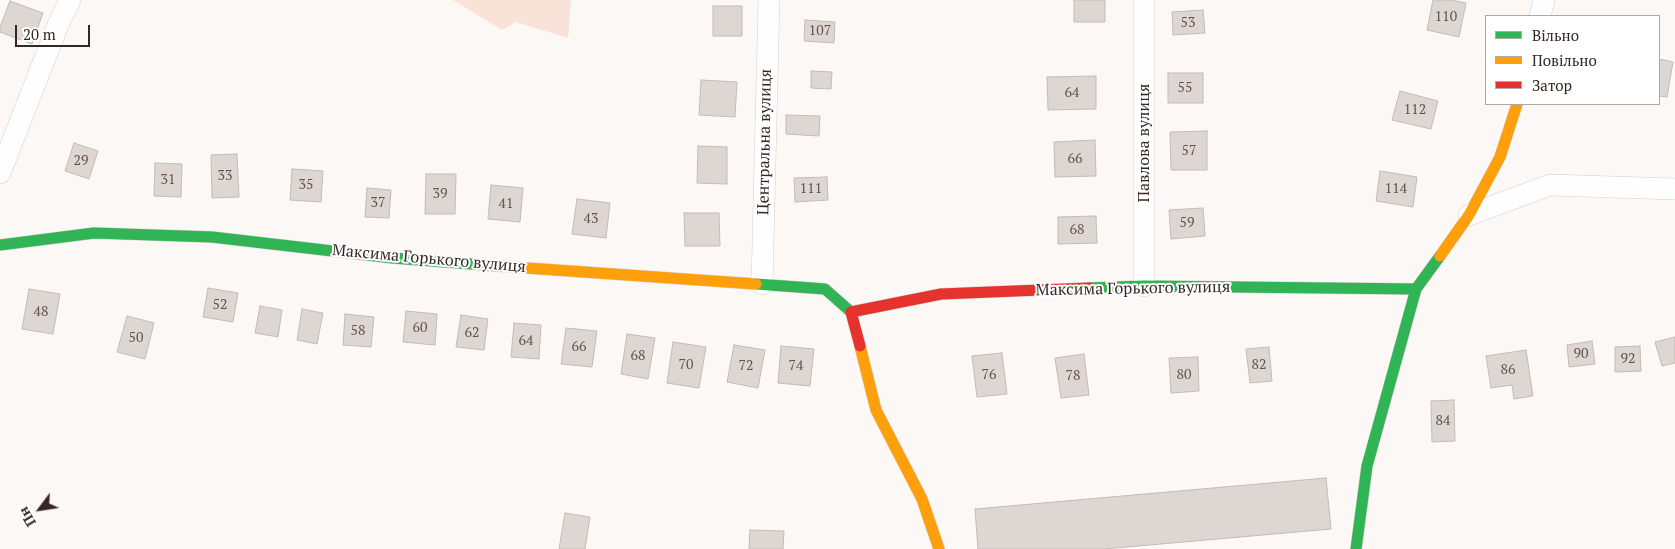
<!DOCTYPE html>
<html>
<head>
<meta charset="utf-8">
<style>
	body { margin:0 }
	#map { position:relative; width:1675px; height:549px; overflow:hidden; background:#fbf8f6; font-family:"PT Serif",serif }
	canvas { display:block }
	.legend { position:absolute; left:1485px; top:15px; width:175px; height:90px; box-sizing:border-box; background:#fff; border:1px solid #aea9a7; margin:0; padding:6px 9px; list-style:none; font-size:15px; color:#352822 }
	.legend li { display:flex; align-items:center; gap:10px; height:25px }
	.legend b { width:25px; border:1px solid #aea9a7 }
	.north { position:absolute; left:15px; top:484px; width:50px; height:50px; -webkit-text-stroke:4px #fff; paint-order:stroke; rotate:239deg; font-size:14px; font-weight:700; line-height:20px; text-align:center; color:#352822 }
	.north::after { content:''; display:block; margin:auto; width:18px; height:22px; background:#352822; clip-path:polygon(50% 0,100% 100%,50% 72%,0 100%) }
	.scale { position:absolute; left:15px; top:25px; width:75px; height:22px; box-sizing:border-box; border:2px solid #352822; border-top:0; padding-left:6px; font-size:15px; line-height:18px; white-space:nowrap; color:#352822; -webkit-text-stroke:4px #fff; paint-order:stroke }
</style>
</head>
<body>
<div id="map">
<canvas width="1675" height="549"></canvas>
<ul class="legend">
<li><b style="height:6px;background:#30b455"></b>Вільно</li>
<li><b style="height:6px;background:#ff9f0a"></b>Повільно</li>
<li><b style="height:6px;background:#e5322d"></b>Затор</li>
</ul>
<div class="north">Пн</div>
<div class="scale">20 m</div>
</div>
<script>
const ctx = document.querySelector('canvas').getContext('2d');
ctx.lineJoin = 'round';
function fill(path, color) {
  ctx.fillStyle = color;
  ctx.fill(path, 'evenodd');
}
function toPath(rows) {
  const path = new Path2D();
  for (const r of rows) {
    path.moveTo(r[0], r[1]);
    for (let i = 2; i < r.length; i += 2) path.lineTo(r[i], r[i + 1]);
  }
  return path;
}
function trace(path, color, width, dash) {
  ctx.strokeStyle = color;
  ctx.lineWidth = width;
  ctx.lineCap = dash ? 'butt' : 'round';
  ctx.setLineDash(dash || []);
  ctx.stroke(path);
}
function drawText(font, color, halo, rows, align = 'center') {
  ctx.font = font + ' "PT Serif",serif';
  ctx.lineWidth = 4;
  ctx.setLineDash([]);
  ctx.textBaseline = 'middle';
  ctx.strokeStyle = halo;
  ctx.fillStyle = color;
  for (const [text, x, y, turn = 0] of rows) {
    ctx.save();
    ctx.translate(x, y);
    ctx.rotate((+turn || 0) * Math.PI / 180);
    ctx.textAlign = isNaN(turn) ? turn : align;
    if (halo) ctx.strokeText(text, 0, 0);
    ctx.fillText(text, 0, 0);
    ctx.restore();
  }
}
fill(toPath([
	[453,0,571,0,568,38,516,22,502,30]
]), '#f9e2d8');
const building = toPath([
	[1074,0,1105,0,1105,22,1074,22,1074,0],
	[1433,0,1450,0,1466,3,1459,37,1427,30,1433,0],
	[10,1,43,13,32,44,0,32,0,27,10,1],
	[713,6,742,6,742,36,713,36,713,6],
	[1203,10,1205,33,1173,35,1172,12,1203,10],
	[805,20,835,22,834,43,804,41,805,20],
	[1659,59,1673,62,1667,97,1659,96,1659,59],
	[811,71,832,72,831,89,811,88,811,71],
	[1168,73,1203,73,1203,103,1168,103,1168,73],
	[1096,76,1096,109,1048,110,1047,77,1096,76],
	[701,80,737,82,735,117,699,115,701,80],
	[1400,91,1438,101,1431,129,1392,120,1400,91],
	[786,115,820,116,819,136,786,134,786,115],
	[1207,131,1207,170,1171,170,1170,132,1207,131],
	[1095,140,1096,176,1055,177,1054,142,1095,140],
	[74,143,98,151,89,179,65,171,74,143],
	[698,146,727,147,727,184,697,183,698,146],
	[237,154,239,197,212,198,211,155,237,154],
	[155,163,182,164,181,197,154,196,155,163],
	[292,169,323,171,321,202,290,200,292,169],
	[1380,171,1417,177,1413,207,1376,201,1380,171],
	[426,174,456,174,455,214,425,214,426,174],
	[827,177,828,200,795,202,794,178,827,177],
	[491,185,523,188,520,222,488,219,491,185],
	[367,188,391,190,389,218,365,217,367,188],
	[577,199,610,203,606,238,572,234,577,199],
	[1203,208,1205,236,1171,239,1169,210,1203,208],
	[684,213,719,213,720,246,685,246,684,213],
	[1096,216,1097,243,1058,244,1058,217,1096,216],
	[208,288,238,293,233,322,203,317,208,288],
	[29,289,60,294,53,334,22,329,29,289],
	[260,306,282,310,278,337,255,333,260,306],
	[302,309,323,313,317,344,297,340,302,309],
	[406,311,437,314,435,345,403,342,406,311],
	[345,314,374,317,371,347,343,345,345,314],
	[461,315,488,319,484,350,456,347,461,315],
	[127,316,154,323,145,359,117,352,127,316],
	[514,323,541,325,539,359,511,357,514,323],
	[566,328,597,331,592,367,561,364,566,328],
	[627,334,655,338,648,379,621,374,627,334],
	[1675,337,1675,363,1662,366,1655,342,1675,337],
	[1592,341,1595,364,1569,367,1567,345,1592,341],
	[673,342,706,347,699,388,667,383,673,342],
	[734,345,765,350,758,388,727,382,734,345],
	[781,346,814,349,810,386,778,383,781,346],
	[1640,346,1641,371,1615,372,1615,347,1640,346],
	[1269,347,1272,381,1250,383,1246,349,1269,347],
	[1526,350,1533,396,1514,399,1512,385,1491,388,1486,356,1526,350],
	[1002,353,1007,394,977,397,972,356,1002,353],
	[1084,354,1089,395,1061,398,1055,358,1084,354],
	[1198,357,1199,391,1171,393,1169,358,1198,357],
	[1454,400,1455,441,1432,442,1431,401,1454,400],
	[1326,478,1331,529,1104,549,978,549,975,509,1326,478],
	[565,513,590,517,585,549,559,549,565,513],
	[750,530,784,531,783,549,749,549,750,530]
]);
fill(building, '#ded6d2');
trace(building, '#c3bbb7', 1);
const street = toPath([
	[1144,0,1144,286],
	[1540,16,1544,0],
	[0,173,58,25,70,0],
	[1469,215,1550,185,1675,189],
	[762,284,769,0]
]);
const fast = toPath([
	[0,245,94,233,212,237,393,258,498,266],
	[756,284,825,289,851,312],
	[1089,288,1144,286,1416,289],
	[1356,549,1367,466,1416,289,1440,256]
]);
const slow = toPath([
	[1440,256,1469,215,1500,157,1517,104],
	[498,266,756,284],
	[860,346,876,410,922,499,939,549]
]);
const jam = toPath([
	[860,346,851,312,941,294,1089,288]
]);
trace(street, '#d7cfcb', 22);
trace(fast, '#d7cfcb', 12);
trace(slow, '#d7cfcb', 12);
trace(jam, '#d7cfcb', 12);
trace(street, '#fefefe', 21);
trace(fast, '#30b455', 11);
trace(slow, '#ff9f0a', 11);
trace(jam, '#e5322d', 11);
drawText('14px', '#5f544e', null, [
	["110",1446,17],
	["53",1188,23],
	["107",820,31],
	["55",1185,88],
	["64",1072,93],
	["112",1415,110],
	["57",1189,151],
	["66",1075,159],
	["29",81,161],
	["33",225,176],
	["31",168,180],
	["35",306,185],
	["111",811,189],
	["114",1396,189],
	["39",440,194],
	["37",378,203],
	["41",506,204],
	["43",591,219],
	["59",1187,223],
	["68",1077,230],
	["52",220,305],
	["48",41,312],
	["60",420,328],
	["58",358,331],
	["62",472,333],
	["50",136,338],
	["64",526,341],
	["66",579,347],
	["90",1581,354],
	["68",638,356],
	["92",1628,359],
	["70",686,365],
	["82",1259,365],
	["72",746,366],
	["74",796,366],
	["86",1508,370],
	["76",989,375],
	["80",1184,375],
	["78",1073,376],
	["84",1443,421]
]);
drawText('16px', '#352822', '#fff', [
	["Центральна вулиця",765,142,-89],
	["Павлова вулиця",1144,143,-90],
	["Максима Горького вулиця",429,259,5],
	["Максима Горького вулиця",1133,289,-1]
]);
</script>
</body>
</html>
